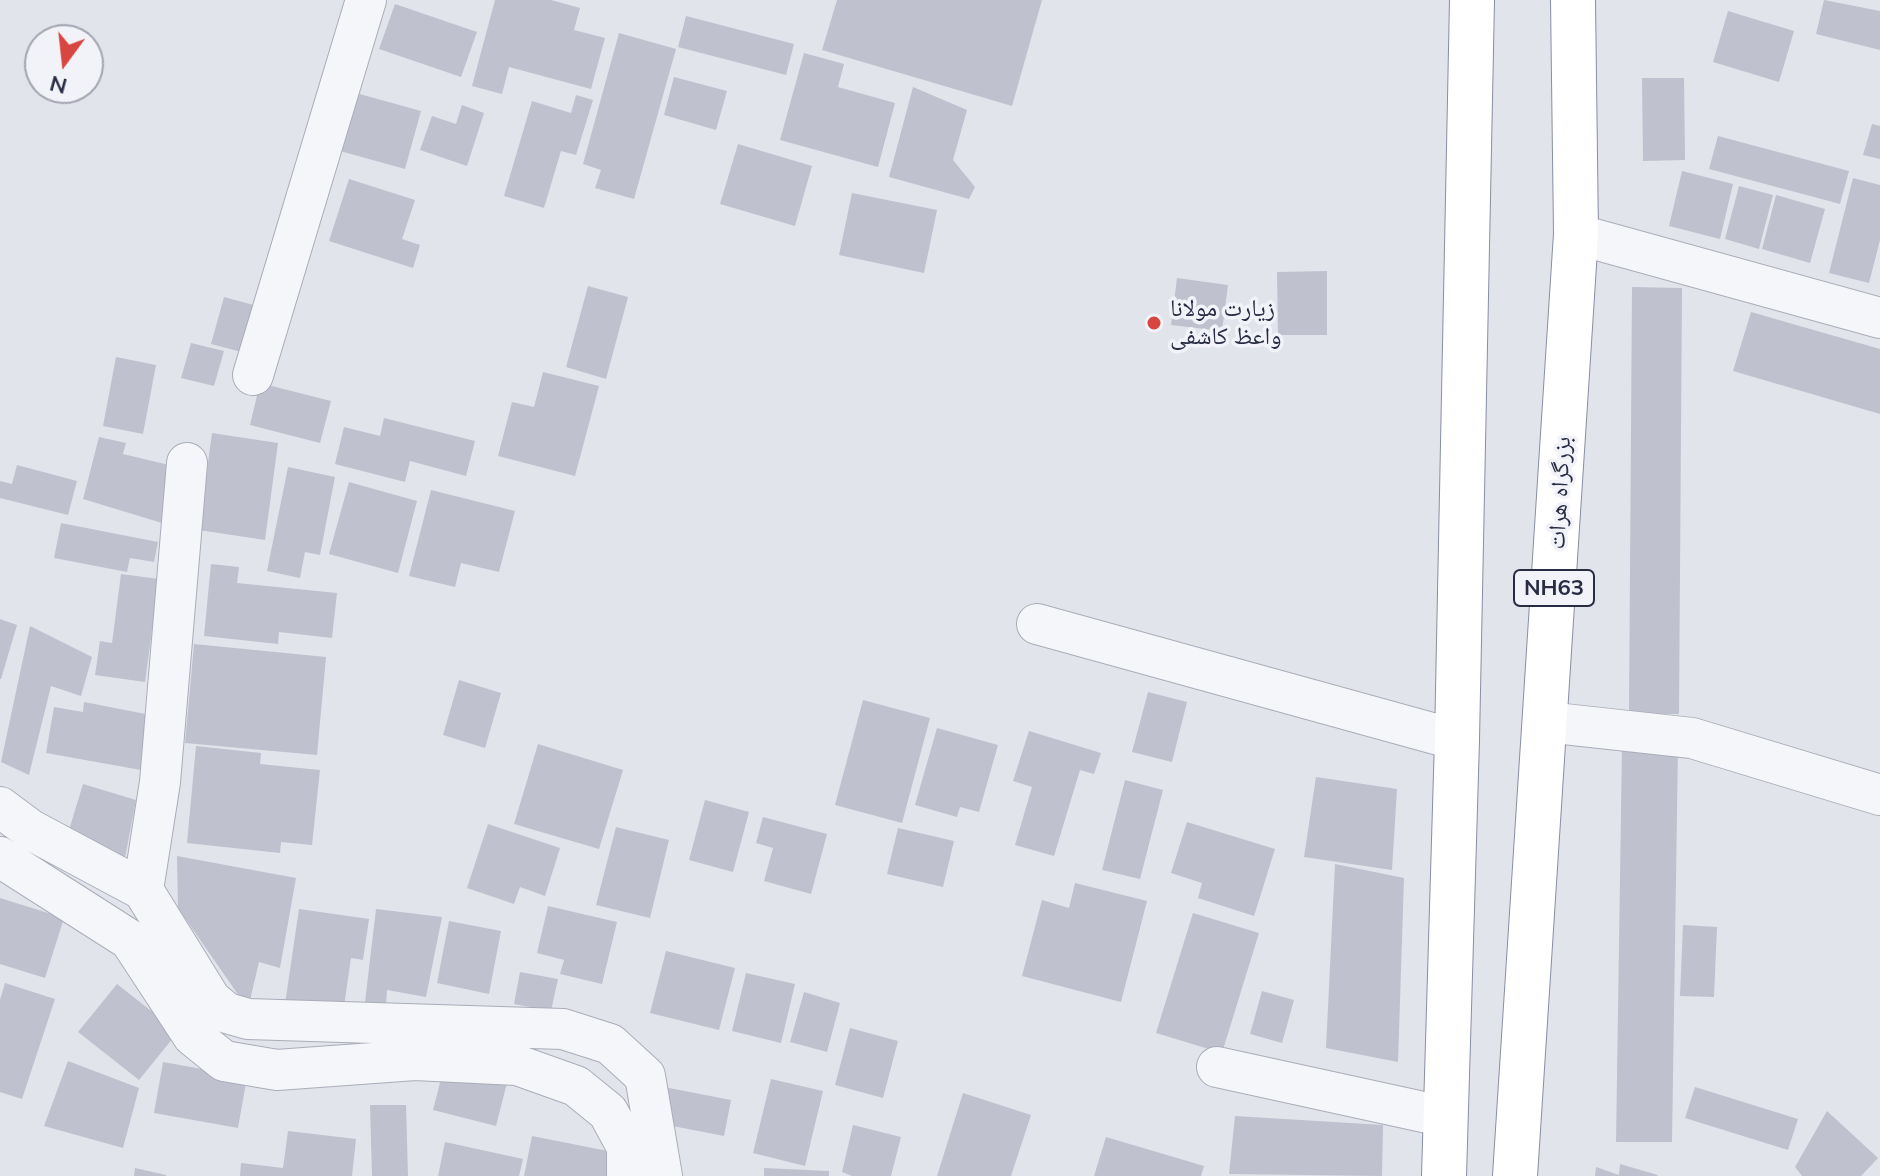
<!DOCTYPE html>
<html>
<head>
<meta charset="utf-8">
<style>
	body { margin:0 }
	#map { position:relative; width:1880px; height:1176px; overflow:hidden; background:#e2e4eb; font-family:Mulish,sans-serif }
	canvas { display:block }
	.north { position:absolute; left:24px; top:24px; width:80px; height:80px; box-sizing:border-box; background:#f2f3f8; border:2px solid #a2a4b0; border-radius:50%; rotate:195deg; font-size:22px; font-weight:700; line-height:32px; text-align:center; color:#292d44 }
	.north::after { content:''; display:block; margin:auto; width:28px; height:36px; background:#d74640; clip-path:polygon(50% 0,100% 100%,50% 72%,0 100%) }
</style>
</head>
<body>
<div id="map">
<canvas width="1880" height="1176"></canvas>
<div class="north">N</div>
</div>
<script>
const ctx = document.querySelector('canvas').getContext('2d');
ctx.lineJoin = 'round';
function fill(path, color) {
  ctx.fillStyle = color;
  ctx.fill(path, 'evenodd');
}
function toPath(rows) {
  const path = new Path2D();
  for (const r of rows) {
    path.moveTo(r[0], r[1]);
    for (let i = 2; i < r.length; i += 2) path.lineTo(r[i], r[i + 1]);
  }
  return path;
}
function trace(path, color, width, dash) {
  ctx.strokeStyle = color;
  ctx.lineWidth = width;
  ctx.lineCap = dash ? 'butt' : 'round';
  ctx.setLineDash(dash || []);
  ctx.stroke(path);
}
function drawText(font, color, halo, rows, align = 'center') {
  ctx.font = font + ' Mulish,"Noto Naskh Arabic",sans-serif';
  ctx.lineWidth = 7;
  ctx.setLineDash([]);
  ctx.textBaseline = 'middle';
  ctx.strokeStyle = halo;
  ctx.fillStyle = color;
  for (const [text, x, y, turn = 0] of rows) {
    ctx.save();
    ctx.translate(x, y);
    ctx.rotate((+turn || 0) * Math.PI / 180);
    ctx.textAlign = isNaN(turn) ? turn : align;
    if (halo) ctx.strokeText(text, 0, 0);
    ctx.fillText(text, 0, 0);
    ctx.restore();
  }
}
fill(toPath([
	[495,0,551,0,580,8,574,30,605,38,591,89,509,67,502,94,472,86],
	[837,0,1042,0,1012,106,822,50],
	[1824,0,1880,11,1880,50,1816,34],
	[395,4,477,32,461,77,379,49],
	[1728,11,1794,31,1779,82,1713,62],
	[686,16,794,44,786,75,678,47],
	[619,33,676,49,634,199,595,188,601,170,583,164],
	[804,53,844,64,838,87,895,103,878,167,780,140],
	[674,77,727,91,716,130,664,115],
	[1642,78,1684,78,1685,160,1643,161],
	[913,87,967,110,953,160,975,187,969,199,889,177],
	[356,93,421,111,405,169,340,151],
	[576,95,593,100,576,155,561,151,544,208,504,196,532,101,571,113],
	[462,105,484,113,467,166,420,150,432,116,456,124],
	[1872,124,1880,126,1880,159,1863,155],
	[1718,136,1849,171,1840,204,1709,169],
	[738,144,812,166,795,226,720,204],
	[1682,171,1733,184,1720,239,1669,226],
	[1853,178,1880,185,1880,240,1869,283,1829,273],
	[349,179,415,200,402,239,420,245,413,268,329,241],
	[1739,186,1773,195,1759,249,1725,239],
	[852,193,937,210,924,273,839,255],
	[1776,195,1825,209,1810,263,1762,249],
	[1327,271,1327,335,1278,335,1277,272],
	[1177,278,1228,285,1222,331,1171,325],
	[588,286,628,297,606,379,566,367],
	[1632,287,1682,288,1679,714,1629,714],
	[224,297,261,307,249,354,211,344],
	[1751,312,1880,349,1880,414,1733,371],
	[191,343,224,351,214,386,181,378],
	[116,357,156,365,143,434,103,426],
	[543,372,599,386,575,476,498,456,512,402,534,407],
	[260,383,331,401,320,443,250,425],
	[384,418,475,441,466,476,410,461,405,482,335,464,344,427,380,436],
	[212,433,278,443,265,540,199,530],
	[99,437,126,443,123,454,169,465,162,523,83,499],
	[17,465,77,481,68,515,0,498,0,481,12,484],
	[288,467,335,477,320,555,305,552,300,578,267,571],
	[349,482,417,501,398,573,329,554],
	[431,490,515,511,499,572,461,563,455,587,409,576],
	[61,523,158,542,154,562,130,558,127,572,54,558],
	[211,564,239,567,237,583,337,593,332,638,279,632,278,644,204,636],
	[121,574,159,579,145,682,95,675,100,641,112,643],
	[0,619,17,625,1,679,0,679],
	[30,626,92,657,81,696,51,686,29,775,1,762],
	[194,644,326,657,317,755,185,743],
	[459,680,501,693,485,748,443,735],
	[1148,692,1187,702,1172,762,1132,752],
	[863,700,930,718,902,823,835,805],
	[84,702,151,715,141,770,46,753,54,707,83,712],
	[937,728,998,745,979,812,960,807,957,817,915,805],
	[1029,731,1101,753,1094,774,1080,770,1054,856,1015,845,1032,787,1013,781],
	[538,744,623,770,599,849,514,824],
	[196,746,261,753,260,764,320,770,312,845,281,842,280,853,187,843],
	[1622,746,1678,747,1672,1142,1616,1142],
	[1316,777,1397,789,1392,870,1304,857],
	[1125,780,1163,790,1140,879,1102,870],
	[83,784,136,800,125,858,66,840],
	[705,800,749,812,733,872,689,860],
	[763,817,827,834,811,894,764,881,773,848,756,843],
	[1187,822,1275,849,1254,916,1198,898,1202,883,1171,873],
	[488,824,560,848,545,896,520,887,514,904,467,888],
	[616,827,669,840,650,918,596,905],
	[898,828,954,841,943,887,887,874],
	[177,856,296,878,280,968,259,962,248,1009,178,908],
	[1335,864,1404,878,1398,1062,1326,1048],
	[1075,883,1147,901,1121,1002,1022,976,1042,900,1069,908],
	[0,898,64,918,45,978,0,964],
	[548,906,617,922,602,984,560,974,564,960,537,953],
	[299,909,369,919,363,960,351,958,343,1013,285,1004],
	[376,909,442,917,426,997,387,990,386,1005,365,1002],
	[1193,913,1259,933,1222,1053,1156,1033],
	[449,921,501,931,489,994,437,983],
	[1683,925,1717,927,1714,997,1680,996],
	[666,951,735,968,719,1030,650,1013],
	[520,972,558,979,551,1011,514,1004],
	[746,973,795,984,781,1043,732,1031],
	[5,983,55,999,22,1099,0,1092,0,1000],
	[117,984,178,1032,139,1080,78,1032],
	[1262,991,1294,1000,1282,1043,1250,1034],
	[804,992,840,1003,827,1052,790,1042],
	[850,1028,898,1041,883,1098,835,1085],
	[68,1061,139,1088,123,1148,44,1126],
	[163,1062,247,1077,238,1128,154,1113],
	[444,1067,507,1083,496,1126,433,1110],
	[771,1079,823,1091,805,1166,753,1153],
	[664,1087,731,1100,724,1136,657,1123],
	[1695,1087,1798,1119,1788,1150,1685,1118],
	[963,1093,1031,1115,1011,1176,937,1176],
	[370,1105,406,1105,408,1176,372,1176],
	[1827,1111,1878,1158,1861,1176,1802,1176,1795,1167],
	[1235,1116,1383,1125,1382,1176,1229,1174],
	[853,1125,901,1137,891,1176,852,1176,842,1172],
	[288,1131,356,1139,352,1176,240,1176,241,1163,283,1168],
	[532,1136,623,1154,619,1176,524,1176],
	[1106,1137,1204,1166,1201,1176,1094,1176],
	[445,1142,523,1159,519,1176,438,1176],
	[1620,1164,1658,1175,1657,1176,1595,1176,1596,1167,1619,1175],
	[135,1168,166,1175,166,1176,134,1176],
	[764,1168,829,1171,829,1176,764,1176]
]), '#bfc1ce');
const minor = toPath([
	[1576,234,1880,318],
	[253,375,366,0],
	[187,463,160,782,143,890,211,1000,227,1013,248,1019,563,1029,610,1044,645,1076,662,1176],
	[1037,624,1457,740],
	[1546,722,1692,738,1880,795],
	[0,807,31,830,143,890],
	[0,857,130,940,193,1036,224,1061,277,1070,415,1060,517,1065,576,1086,608,1112,627,1147,627,1176],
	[1217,1067,1446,1117]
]);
const highway = toPath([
	[1444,1176,1457,740,1472,0],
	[1515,1176,1576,234,1573,0]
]);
trace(minor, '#aaadb9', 42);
trace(highway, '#888ea3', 46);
trace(minor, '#f5f6f9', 40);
trace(highway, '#fff', 44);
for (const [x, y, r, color] of [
	[1154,323,8,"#d74640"]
]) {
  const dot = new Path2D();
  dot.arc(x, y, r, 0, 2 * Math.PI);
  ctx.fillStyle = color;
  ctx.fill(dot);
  trace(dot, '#f2f3f8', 3);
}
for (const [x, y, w] of [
	[1554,588,80]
]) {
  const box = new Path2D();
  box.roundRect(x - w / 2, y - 18, w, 36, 6);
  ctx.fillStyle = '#f2f3f8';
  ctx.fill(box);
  trace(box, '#292d44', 2);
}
drawText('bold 22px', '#292d44', null, [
	["NH63",1554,588]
]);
drawText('24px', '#292d44', '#f2f3f8', [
	["زیارت مولانا",1170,309],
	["واعظ کاشفی",1170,337]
], 'left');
drawText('24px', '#292d44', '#f2f3f8', [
	["بزرگراه هرات",1560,493,-87]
]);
</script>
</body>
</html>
